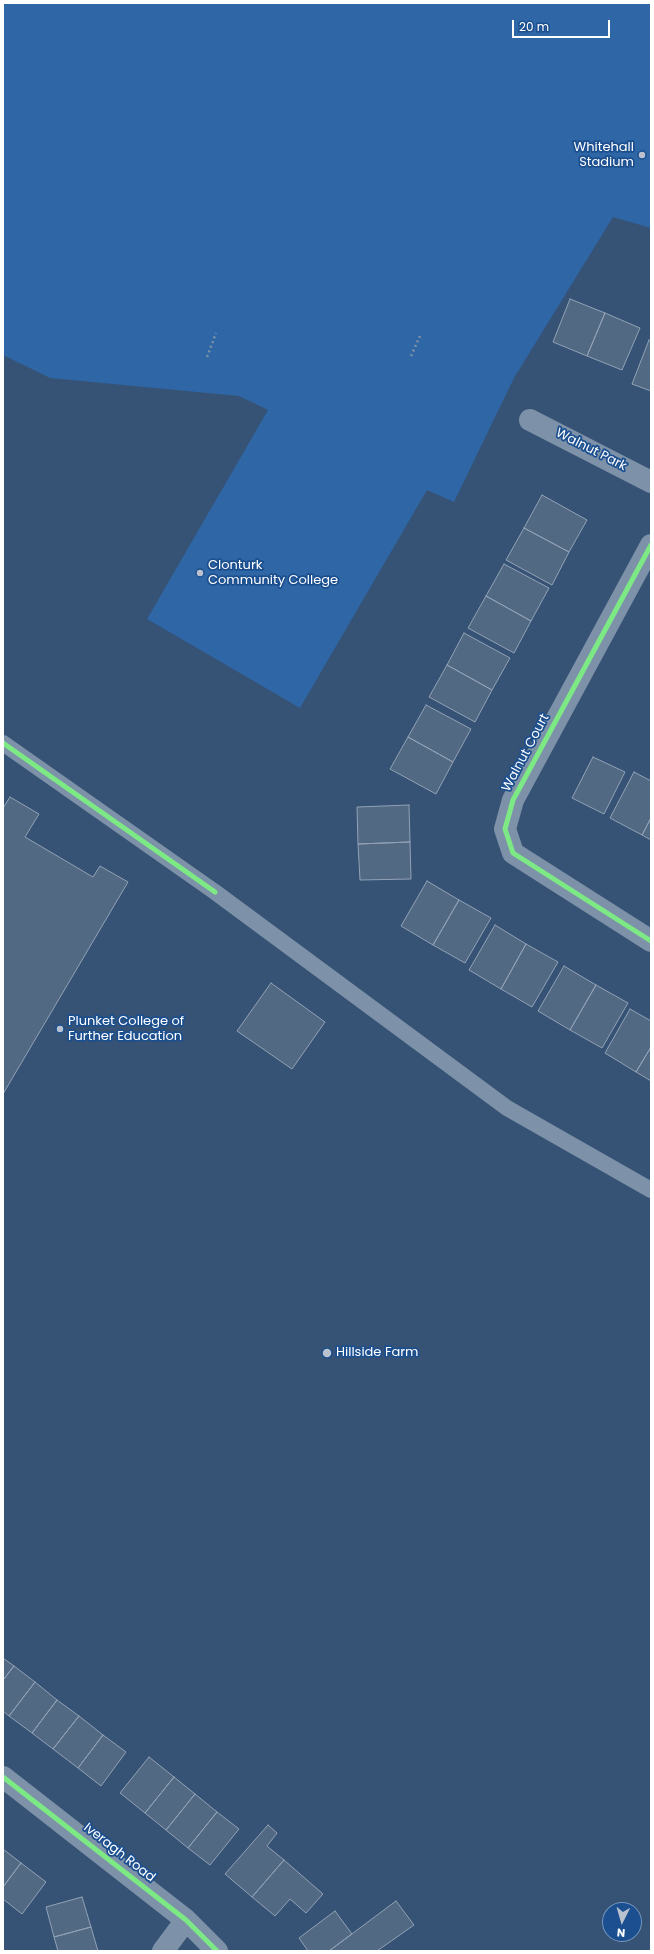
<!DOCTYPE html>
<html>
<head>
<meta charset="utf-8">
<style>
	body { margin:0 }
	#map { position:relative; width:654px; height:1954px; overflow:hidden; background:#365274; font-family:Poppins,sans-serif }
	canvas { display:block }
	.frame { position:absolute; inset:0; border:4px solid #fff; pointer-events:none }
	.north { position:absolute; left:602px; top:1902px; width:40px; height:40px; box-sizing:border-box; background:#1b4f8f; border:1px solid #7695bc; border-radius:50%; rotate:185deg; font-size:11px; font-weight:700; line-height:16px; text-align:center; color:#fff }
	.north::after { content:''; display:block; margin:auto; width:14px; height:18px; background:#b9c2ce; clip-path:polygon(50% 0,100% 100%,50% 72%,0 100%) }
	.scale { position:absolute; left:512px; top:20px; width:98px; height:18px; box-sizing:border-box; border:2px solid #fff; border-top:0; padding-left:5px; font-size:12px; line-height:14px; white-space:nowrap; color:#fff; -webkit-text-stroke:3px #1b4f8f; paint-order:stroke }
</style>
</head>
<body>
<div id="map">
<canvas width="654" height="1954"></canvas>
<div class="frame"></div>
<div class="north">N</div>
<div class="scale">20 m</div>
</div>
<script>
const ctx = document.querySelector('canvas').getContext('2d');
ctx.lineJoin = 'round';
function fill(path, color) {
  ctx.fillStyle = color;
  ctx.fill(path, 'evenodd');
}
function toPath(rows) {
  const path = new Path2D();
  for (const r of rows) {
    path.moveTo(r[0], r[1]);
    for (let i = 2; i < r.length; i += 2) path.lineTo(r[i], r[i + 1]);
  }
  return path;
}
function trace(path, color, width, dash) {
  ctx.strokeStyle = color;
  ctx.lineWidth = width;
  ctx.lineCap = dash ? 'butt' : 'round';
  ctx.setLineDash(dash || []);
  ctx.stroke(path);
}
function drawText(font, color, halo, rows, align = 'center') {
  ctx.font = font + ' Poppins,sans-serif';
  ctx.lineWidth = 3.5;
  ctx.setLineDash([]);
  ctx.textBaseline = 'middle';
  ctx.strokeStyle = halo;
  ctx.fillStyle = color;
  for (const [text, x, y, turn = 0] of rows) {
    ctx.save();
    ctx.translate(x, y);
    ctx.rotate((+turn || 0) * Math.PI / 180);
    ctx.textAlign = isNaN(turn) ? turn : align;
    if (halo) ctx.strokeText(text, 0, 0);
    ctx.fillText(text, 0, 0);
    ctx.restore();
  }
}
fill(toPath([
	[3,3,651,3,651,228,613,217,514,378,454,502,427,490,300,708,147,619,268,410,239,396,50,378,3,355]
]), '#2f66a5');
const building = toPath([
	[570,299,605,313,587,356,553,342,570,299],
	[605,313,640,328,622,370,587,356,605,313],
	[649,340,651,341,651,391,632,384,649,340],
	[542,495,587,520,569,552,524,528,542,495],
	[524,528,569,552,552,585,506,560,524,528],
	[504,564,549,588,531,621,486,596,504,564],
	[486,596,531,621,514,653,468,628,486,596],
	[464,633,510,658,492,690,447,665,464,633],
	[447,665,492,690,475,722,429,697,447,665],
	[426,705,471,729,453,762,408,737,426,705],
	[408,737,453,762,436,794,390,769,408,737],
	[593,757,625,772,604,814,572,798,593,757],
	[634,772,651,781,651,818,642,835,610,818,634,772],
	[10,797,39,814,25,837,93,877,100,866,128,882,3,1094,3,808,10,797],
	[409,805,410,842,358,844,357,807,409,805],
	[651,818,651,840,642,835,651,818],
	[410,842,411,879,360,880,358,844,410,842],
	[427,881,459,900,433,945,401,926,427,881],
	[459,900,491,918,465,963,433,945,459,900],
	[495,925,526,944,501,989,469,970,495,925],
	[526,944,558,962,532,1007,501,989,526,944],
	[564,966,596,985,570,1030,538,1011,564,966],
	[271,983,325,1022,292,1069,237,1031,271,983],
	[596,985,628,1003,602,1048,570,1030,596,985],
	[630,1009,651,1021,651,1047,636,1072,605,1053,630,1009],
	[651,1047,651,1081,636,1072,651,1047],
	[3,1658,14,1666,3,1680,3,1658],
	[14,1666,35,1682,9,1716,3,1711,3,1680,14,1666],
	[35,1682,57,1700,32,1733,9,1716,35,1682],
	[57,1700,79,1716,53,1749,32,1733,57,1700],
	[79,1716,103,1735,78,1768,53,1749,79,1716],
	[103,1735,126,1752,101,1786,78,1768,103,1735],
	[149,1757,174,1777,145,1813,120,1793,149,1757],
	[174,1777,195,1794,166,1830,145,1813,174,1777],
	[195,1794,217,1812,188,1848,166,1830,195,1794],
	[217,1812,239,1829,210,1865,188,1848,217,1812],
	[268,1825,277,1833,267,1846,284,1860,252,1897,225,1874,268,1825],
	[3,1849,21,1863,3,1887,3,1849],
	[284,1860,323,1894,306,1913,290,1899,275,1916,252,1897,284,1860],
	[21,1863,46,1882,22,1914,3,1899,3,1887,21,1863],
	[82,1897,91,1927,54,1937,46,1907,82,1897],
	[396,1901,414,1925,377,1951,329,1951,396,1901],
	[335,1911,352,1934,329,1951,308,1951,299,1938,335,1911],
	[91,1927,98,1951,58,1951,54,1937,91,1927]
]);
fill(building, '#526984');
trace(building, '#92a2b6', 1);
trace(toPath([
	[411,356,420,336],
	[207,357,216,333]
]), '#7d92a8', 2.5, [2, 3]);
trace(toPath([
	[3,743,215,892,507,1108,651,1190]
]), '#7d92a8', 16);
trace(toPath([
	[530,420,651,482],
	[651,545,513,800,505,829,513,853,651,941],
	[3,1777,186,1920,217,1951],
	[163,1951,186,1920]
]), '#7d92a8', 22);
trace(toPath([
	[651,545,513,800,505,829,513,853,651,941],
	[3,743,215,892],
	[3,1777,186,1920,217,1951]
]), '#7ce984', 5);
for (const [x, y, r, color] of [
	[642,155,4,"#b9c2ce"],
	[200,573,4,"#b9c2ce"],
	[60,1029,4,"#b9c2ce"],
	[327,1353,5,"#b9c2ce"]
]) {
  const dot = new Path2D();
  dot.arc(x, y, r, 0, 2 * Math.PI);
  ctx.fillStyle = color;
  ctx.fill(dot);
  trace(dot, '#1b4f8f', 1.5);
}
drawText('13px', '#fff', '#1b4f8f', [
	["Whitehall",634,148,"right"],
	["Stadium",634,163,"right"],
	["Clonturk",208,566],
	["Community College",208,581],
	["Plunket College of",68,1022],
	["Further Education",68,1037],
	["Hillside Farm",336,1353]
], 'left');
drawText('13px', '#fff', '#1b4f8f', [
	["Walnut Park",591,450,27],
	["Walnut Court",526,753,-62],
	["Iveragh Road",119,1853,38]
]);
</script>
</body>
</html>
